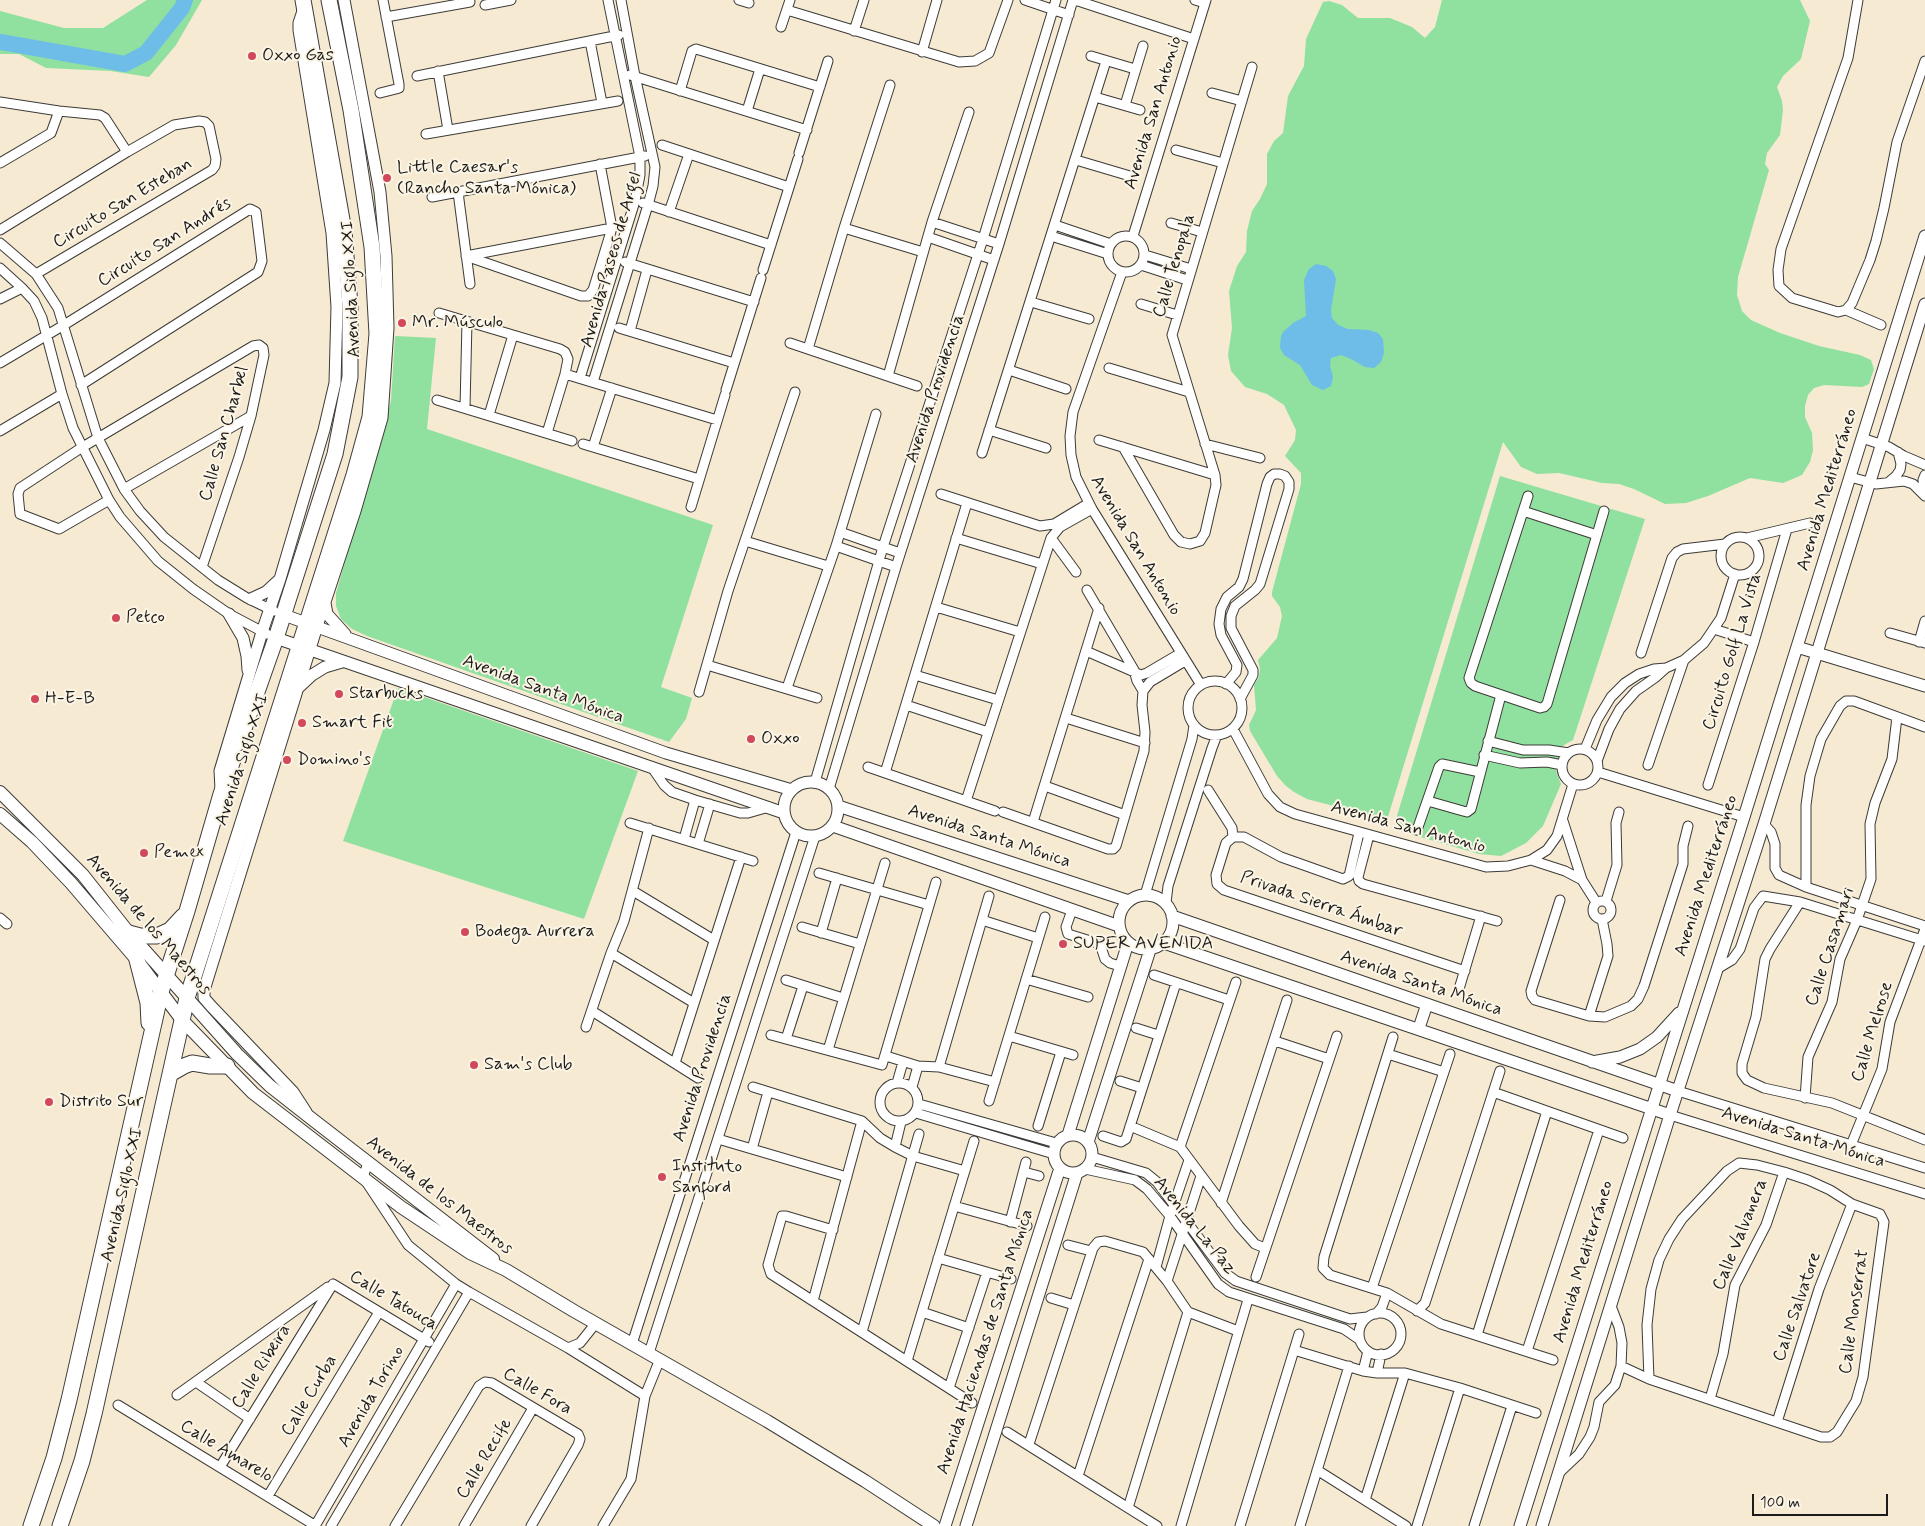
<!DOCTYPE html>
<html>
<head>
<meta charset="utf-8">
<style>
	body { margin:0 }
	#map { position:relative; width:1925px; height:1526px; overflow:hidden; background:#f6ead2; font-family:Mynerve,sans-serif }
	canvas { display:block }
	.scale { position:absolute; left:1752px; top:1494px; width:136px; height:22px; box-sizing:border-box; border:2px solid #1c1c1c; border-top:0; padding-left:6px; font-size:15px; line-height:18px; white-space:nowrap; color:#1c1c1c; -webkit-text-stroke:4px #fcf5e5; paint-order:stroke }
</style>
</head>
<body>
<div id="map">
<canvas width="1925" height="1526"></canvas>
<div class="scale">100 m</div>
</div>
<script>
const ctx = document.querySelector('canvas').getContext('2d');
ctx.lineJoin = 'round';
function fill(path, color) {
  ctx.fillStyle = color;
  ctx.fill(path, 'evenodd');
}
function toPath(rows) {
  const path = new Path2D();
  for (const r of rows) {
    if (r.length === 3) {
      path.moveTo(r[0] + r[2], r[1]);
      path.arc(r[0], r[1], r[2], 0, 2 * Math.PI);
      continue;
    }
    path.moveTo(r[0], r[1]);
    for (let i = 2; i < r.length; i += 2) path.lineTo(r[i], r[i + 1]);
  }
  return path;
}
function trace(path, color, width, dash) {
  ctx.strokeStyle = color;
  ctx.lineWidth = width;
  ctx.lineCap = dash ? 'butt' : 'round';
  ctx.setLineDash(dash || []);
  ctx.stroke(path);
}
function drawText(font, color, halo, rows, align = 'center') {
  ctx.font = font + ' Mynerve,sans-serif';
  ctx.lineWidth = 4;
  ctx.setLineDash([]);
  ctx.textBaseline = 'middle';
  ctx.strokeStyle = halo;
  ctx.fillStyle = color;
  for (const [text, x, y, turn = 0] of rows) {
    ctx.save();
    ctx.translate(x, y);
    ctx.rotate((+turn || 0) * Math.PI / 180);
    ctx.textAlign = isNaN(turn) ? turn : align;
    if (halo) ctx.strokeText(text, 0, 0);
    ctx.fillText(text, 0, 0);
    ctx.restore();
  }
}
fill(toPath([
	[147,0,202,0,176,45,149,77,111,71,46,68,19,54,0,54,0,11,64,28,103,28],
	[1442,0,1800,0,1810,21,1801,59,1783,76,1777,87,1782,101,1783,110,1780,135,1767,153,1765,164,1769,170,1738,277,1737,295,1742,311,1751,320,1780,333,1819,346,1860,355,1871,360,1874,369,1869,384,1862,387,1824,385,1814,388,1808,395,1805,406,1805,417,1812,433,1813,450,1810,462,1802,475,1783,483,1750,478,1708,496,1686,503,1665,504,1634,489,1619,484,1602,483,1559,473,1537,474,1521,467,1503,442,1387,820,1307,799,1294,792,1286,786,1277,776,1250,731,1249,725,1256,710,1254,685,1259,677,1260,669,1258,660,1277,638,1282,616,1280,607,1272,596,1272,592,1301,484,1301,473,1285,456,1295,440,1296,430,1284,405,1267,394,1245,387,1231,371,1228,355,1232,328,1229,291,1237,266,1246,252,1247,231,1252,211,1260,199,1267,184,1267,154,1274,141,1283,133,1288,96,1304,66,1306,39,1323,2,1329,1,1342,5,1358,18,1390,18,1412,27,1425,38,1435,27],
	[395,336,436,338,427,429,713,525,661,687,692,698,686,719,669,742,367,636,352,629,341,619,336,606,336,593,391,401],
	[1500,476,1645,519,1573,740,1564,745,1557,760,1556,771,1561,784,1543,826,1526,843,1501,856,1479,854,1393,829],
	[398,688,638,771,584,919,343,841]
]), '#90e09f');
fill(toPath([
	[1316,264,1326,266,1333,271,1336,279,1331,310,1332,318,1338,325,1348,329,1369,330,1378,333,1383,339,1384,353,1381,362,1374,368,1365,367,1351,359,1341,355,1331,358,1330,366,1333,377,1331,386,1323,390,1312,385,1300,365,1284,355,1280,348,1281,336,1283,332,1293,323,1306,316,1304,280,1309,269]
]), '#6dbde8');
trace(toPath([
	[0,42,125,64,146,53,182,8,185,0]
]), '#6dbde8', 16);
const minor = toPath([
	[739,0,749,3],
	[1025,0,1069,15],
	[1075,0,1194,39],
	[1195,0,1205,3],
	[1858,0,1848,58,1781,249,1778,270,1779,286,1792,298,1838,312,1846,310,1852,303,1870,260,1876,241,1884,208,1897,142,1925,61],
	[485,5,511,0],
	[787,10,959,62,975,61,989,53,1008,0],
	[386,17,470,2],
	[781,27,790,0],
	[854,31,864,0],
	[590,41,602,103],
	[922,52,937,0],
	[1091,56,1135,69],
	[438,71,448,130],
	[630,75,807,130],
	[417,76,619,35],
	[680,91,692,51,696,49,820,87],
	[380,93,396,89,399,88,399,84,383,0],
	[1212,93,1242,101],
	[1095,97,1140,110],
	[0,102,59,111,100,115,105,118,127,152],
	[1125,105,1143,46],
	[747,111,760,69],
	[426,134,618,101],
	[662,145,789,187],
	[1176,150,1223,163],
	[799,153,828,61],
	[1076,160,1130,176],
	[0,163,51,133,59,111],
	[458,192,470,284],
	[432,197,645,156],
	[643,203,771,245],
	[669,212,689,154],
	[932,222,999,244],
	[1171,223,1202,232],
	[1055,225,1111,244],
	[844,228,923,252],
	[0,230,127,152,174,125,199,121,205,122,209,126,216,159,215,166,212,170,36,274],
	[1126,254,18],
	[1051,236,1108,254],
	[1133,236,1206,0],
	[928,237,994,260],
	[0,243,36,274,58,308,98,438,124,489,140,511,164,537,218,580,247,598,274,611],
	[1145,255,1191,269],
	[466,256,581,296,588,296,593,290,612,228,600,164],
	[466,256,612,228],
	[625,262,754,302],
	[1141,265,1187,280],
	[0,268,22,288,34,301,42,318,62,394,73,428,109,500,120,517,158,561,193,589,229,614,267,634],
	[763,270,798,159],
	[1122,272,1073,412,1070,436,1071,455,1076,477,1092,509,1201,685],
	[0,299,22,288],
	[1031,302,1089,319],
	[1141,304,1177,315],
	[1846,310,1881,325],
	[439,313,560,349,565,352,568,359,565,374,547,433],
	[619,328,734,363],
	[630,331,647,270],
	[790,343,917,386],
	[808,349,844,228,890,85],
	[0,363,64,325,250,209,256,212,262,261,258,272,81,385],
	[1109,368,1189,392],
	[1009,370,1066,389],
	[565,374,717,420],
	[888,376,932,222,969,112],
	[580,378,635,201,640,175,640,157,608,0],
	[593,382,648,205,653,186,655,167,635,76,621,0],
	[726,390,761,278],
	[437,400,572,441],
	[465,408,467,321],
	[489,415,513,335],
	[989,430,1046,448],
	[0,431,62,394],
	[1862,438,1889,447,1904,456,1925,465],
	[1099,440,1215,475],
	[583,444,699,479],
	[1205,444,1260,458],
	[593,447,612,388],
	[1123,447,1174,535,1181,542,1190,544,1200,541,1205,533,1216,485,1215,475,1172,335,1252,67],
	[982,453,1106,61],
	[1850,477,1876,484,1904,481,1913,484,1925,496],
	[1889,482,1896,476,1900,470,1901,464,1898,452],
	[124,489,251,416],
	[941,494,1040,526,1054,524,1089,503],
	[1924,494,1923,480,1925,475],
	[1528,496,1469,678,1471,683,1475,686,1540,708,1544,707,1547,704,1604,511],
	[109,500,59,529,20,514,18,494,20,488,81,448,253,346,259,345,263,348,264,355,251,416,239,457,202,567],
	[691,507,725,395],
	[1523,511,1597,535],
	[840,532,900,553],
	[1740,556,19],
	[956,538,1042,564],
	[1051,538,1076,572],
	[1747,538,1810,523],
	[745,541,828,566],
	[836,546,896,567],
	[1087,590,1134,670,1137,681,1143,691],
	[936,607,1020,632],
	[1714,629,1754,642],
	[1890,633,1925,643],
	[1919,642,1925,621],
	[1086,651,1141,675,1147,673,1181,653],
	[1641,653,1672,558,1677,552,1683,549,1725,544],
	[707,665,817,698],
	[915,675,998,700],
	[1215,708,27],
	[1226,684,1236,672,1237,665,1221,635,1219,624,1221,609,1227,597,1239,587,1243,579,1267,484,1270,477,1274,474,1280,474,1285,476,1289,482,1289,489,1260,584,1255,590,1235,606,1231,616,1231,628,1253,670,1253,675,1240,699],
	[787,688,836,546,876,414],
	[699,692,728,591,795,392],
	[906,705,988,732],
	[1066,718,1145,743],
	[1233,729,1268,794,1280,807,1295,814,1486,867,1508,866,1531,860,1547,850,1557,836,1573,784],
	[1488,741,1523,750,1549,750,1569,753],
	[1580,767,18],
	[1585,749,1597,720,1611,697,1625,683,1639,674,1654,669,1666,668,1684,660,1704,643,1721,618,1735,574],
	[1484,755,1520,763,1547,762,1562,765],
	[1597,761,1609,729,1620,709,1636,691,1656,677,1666,668],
	[1648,765,1684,660],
	[868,767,995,811],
	[653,769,664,785,672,792,695,800,740,813,748,813,769,807],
	[1598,772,1744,817],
	[885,773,967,503],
	[815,782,883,547,983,239,1056,0],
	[1708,785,1754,642,1787,529],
	[1045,786,1125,815],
	[829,789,896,567,999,244,1073,0],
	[1208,790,1232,828,1233,837],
	[966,801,1051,538,1060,527,1092,509],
	[1428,801,1463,811,1467,812,1471,809,1501,695],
	[1003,812,1108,849,1113,849,1116,846,1144,751,1145,732,1142,705,1143,691,1150,682,1185,661],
	[1563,821,1582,880,1596,902],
	[1033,822,1099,608],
	[630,823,753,861],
	[1764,824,1771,832,1775,844,1775,868,1779,875,1806,887,1925,926],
	[1417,830,1439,767,1442,764,1480,772],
	[1359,833,1349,876,1343,879,1281,857,1244,837,1233,837,1226,843,1216,875,1217,884,1224,890,1465,971],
	[1369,835,1358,877,1359,881,1363,884,1497,921],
	[684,839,695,800],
	[698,844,710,804],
	[1531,860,1565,871,1582,880],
	[819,873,929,905],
	[1806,887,1806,805,1810,776,1821,739,1840,706,1846,701,1854,701,1925,727],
	[633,891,714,940],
	[1145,895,1192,739,1194,725],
	[1560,900,1531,991,1532,996,1535,1000,1589,1016,1605,1017,1631,1006,1638,999,1644,986,1683,864,1683,846,1688,826],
	[1602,910,9],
	[1606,901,1617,865,1616,823,1619,812],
	[1800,902,1770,949,1765,959,1756,1017,1742,1064,1742,1073,1747,1080,1764,1088,1832,1103,1925,1140],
	[1166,903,1168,886,1212,748,1217,735],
	[1072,910,1066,927,1068,934,1097,943,1101,947,1105,959,1110,963,1120,966],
	[0,918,7,924],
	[982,920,1038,938],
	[802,927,860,944],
	[821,933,837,878],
	[611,953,694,1003],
	[1717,969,1732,960,1740,949,1754,908,1763,896,1800,902,1925,941],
	[1154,975,1229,1000],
	[1026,979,1088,997],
	[786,980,843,998],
	[1459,989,1481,916],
	[592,1011,698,1078],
	[1589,1016,1608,956,1607,944,1602,919],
	[586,1027,611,953,624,921,649,828],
	[1136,1028,1158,1035],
	[771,1035,882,1065,936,882],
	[1009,1036,1073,1055],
	[1393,1037,1324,1257,1323,1268,1330,1275,1387,1293,1441,1324,1553,1360],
	[786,1039,803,986],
	[1275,1041,1329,1059],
	[828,1050,885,863],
	[1388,1054,1444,1072],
	[886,1056,918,1066,939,1067,995,1082],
	[675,1063,741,857],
	[939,1067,989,896],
	[1120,1081,1142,1088],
	[899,1102,19],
	[897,1083,903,1062],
	[753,1087,862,1121,880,1138,895,1147,913,1156,965,1171],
	[912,1087,918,1066],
	[1678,1091,1925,1168],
	[1493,1092,1623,1138],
	[1805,1098,1808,1057,1832,1002,1840,959,1857,920,1871,879,1870,824,1875,803,1892,759,1897,717],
	[989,1101,1045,917],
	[919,1104,1056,1143],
	[916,1113,1054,1154],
	[1670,1115,1925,1194],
	[1038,1126,1061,1052],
	[1130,1126,1180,1147,1239,1226,1255,1244,1265,1248],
	[1103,1136,1121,1142,1126,1139,1176,983],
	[718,1139,847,1177],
	[1851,1145,1882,1069,1890,1022,1925,929],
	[895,1147,901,1122],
	[1180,1147,1236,982],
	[752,1149,768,1092],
	[1092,1157,1146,1173,1157,1182,1225,1273,1236,1281,1350,1319,1367,1317],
	[368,1163,363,1177,408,1245,456,1284,469,1292,568,1348,645,1396],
	[1085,1169,1135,1180,1147,1189,1170,1216,1218,1284,1229,1292,1344,1329,1360,1340],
	[1024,1172,1039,1176],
	[1221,1203,1287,1000],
	[954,1206,1027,1226],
	[1010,1222,1026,1162],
	[833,1230,786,1216,782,1216,768,1265,771,1274,972,1403],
	[1068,1245,1091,1251],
	[938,1258,1011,1279],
	[1156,1267,1170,1216,1189,1160],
	[1256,1277,1337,1036],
	[1167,1281,1201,1176],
	[333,1284,429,1342],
	[1372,1288,1450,1054],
	[1051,1298,1074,1305],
	[813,1301,862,1121],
	[1417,1311,1425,1303,1500,1071],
	[922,1312,969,1328],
	[1380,1334,21],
	[1376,1314,1382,1307,1387,1293],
	[862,1332,919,1134],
	[1477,1335,1547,1111],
	[632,1344,796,832],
	[568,1348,580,1343,596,1323],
	[1294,1350,1363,1371,1377,1373,1405,1373,1460,1388,1536,1413],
	[1527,1351,1599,1130],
	[649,1353,815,836],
	[907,1361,974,1141],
	[1621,1366,1649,1379,1821,1437,1830,1437,1837,1432,1856,1401,1863,1377,1884,1222,1880,1214,1852,1204,1830,1190,1808,1180,1784,1172,1757,1165,1739,1163,1727,1171,1682,1219,1669,1239,1659,1260,1651,1289,1647,1325,1649,1379],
	[1363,1371,1368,1351],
	[1377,1373,1381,1354],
	[196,1382,250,1419],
	[949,1388,987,1272],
	[177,1395,328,1287],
	[1710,1399,1723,1354,1735,1285,1766,1225,1784,1172],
	[118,1405,316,1526],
	[1777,1422,1819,1289,1852,1204],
	[1007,1432,1157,1526],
	[1029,1444,1093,1248,1098,1242,1105,1241,1143,1252,1167,1281,1188,1312,1238,1331],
	[220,1467,333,1284],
	[1317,1470,1406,1526],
	[1560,1472,1579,1454,1590,1437,1594,1427,1599,1402,1615,1385,1621,1366,1622,1343,1619,1327,1611,1306],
	[1078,1476,1149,1259],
	[268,1496,379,1312],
	[1365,1500,1405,1373],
	[1128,1508,1188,1312],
	[315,1526,456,1284],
	[331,1526,469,1292],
	[395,1526,479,1386,485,1382,492,1383,578,1434,580,1439,578,1445,531,1526],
	[464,1526,533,1408],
	[603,1526,631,1479,645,1396,660,1359],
	[1181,1526,1247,1303],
	[1240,1526,1299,1334],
	[1300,1526,1349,1366],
	[1417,1526,1460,1388],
	[1474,1526,1512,1406]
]);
const tertiary = toPath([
	[251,599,266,592,279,580],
	[325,603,327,614,345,634],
	[229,614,243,638,247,656,248,670],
	[284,615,666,753,792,790],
	[276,638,784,813],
	[1797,647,1925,686],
	[298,688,312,675,325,667,342,662],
	[811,809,27],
	[221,789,220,771,262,632,280,579,324,430,335,383,337,307,332,233,299,30,299,23,304,8],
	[838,806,1129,901],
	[833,826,1119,926],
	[1146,922,27],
	[1172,916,1678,1091],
	[1164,943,1670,1115],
	[1419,1028,1427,1004],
	[1592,1062,1620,1057,1640,1049,1657,1037,1679,1013],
	[306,1112,293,1092,211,1006,204,998,204,990,317,626,355,511,382,418,388,328,386,256,380,192,344,0],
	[1073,1154,19],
	[1068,1135,1128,943],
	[1088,1142,1150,950],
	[945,1526,1060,1168],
	[966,1526,1077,1173],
	[1520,1526,1744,817,1925,236],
	[1542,1526,1670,1115,1764,824,1925,304]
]);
const secondary = toPath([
	[0,792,83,875,129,933,237,1054,270,1086,312,1119,493,1259],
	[0,814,32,842,71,883,137,960,182,1020,253,1093,401,1207,470,1253,506,1270,574,1311,767,1421,865,1481,934,1526]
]);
const trunk = toPath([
	[129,933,140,936,157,936,170,930,183,916],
	[137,960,148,1003,149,1023],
	[170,1074,184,1066,192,1063,210,1066,227,1066],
	[31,1526,54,1458,69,1400,161,992,187,911,221,794,276,638,335,454,350,377,350,306,344,231,303,0],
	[60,1526,82,1461,94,1414,187,998,354,475,370,417,377,334,372,247,351,110,329,0]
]);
trace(minor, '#3d3b37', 11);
trace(tertiary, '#3d3b37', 13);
trace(secondary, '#3d3b37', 14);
trace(trunk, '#3d3b37', 17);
trace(minor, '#fff', 9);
trace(tertiary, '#fff', 11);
trace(secondary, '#fff', 12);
trace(trunk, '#fff', 15);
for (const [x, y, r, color] of [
	[252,56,5,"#d1495b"],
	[387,178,5,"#d1495b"],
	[402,323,5,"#d1495b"],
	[116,618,5,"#d1495b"],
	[339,694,5,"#d1495b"],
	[35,699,5,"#d1495b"],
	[302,723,5,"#d1495b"],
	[751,739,5,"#d1495b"],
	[287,760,5,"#d1495b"],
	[144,853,5,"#d1495b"],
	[465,932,5,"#d1495b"],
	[1063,944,5,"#d1495b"],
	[474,1065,5,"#d1495b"],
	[49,1102,5,"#d1495b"],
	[662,1177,5,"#d1495b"]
]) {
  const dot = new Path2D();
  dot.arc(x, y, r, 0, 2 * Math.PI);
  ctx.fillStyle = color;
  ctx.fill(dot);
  trace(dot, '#fcf5e5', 2);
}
drawText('18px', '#1c1c1c', '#fcf5e5', [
	["Oxxo Gas",262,56],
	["Little Caesar's",397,168],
	["(Rancho Santa Mónica)",397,189],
	["Mr. Músculo",412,323],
	["Petco",126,618],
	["Starbucks",349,694],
	["H-E-B",45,699],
	["Smart Fit",312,723],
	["Oxxo",761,739],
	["Domino's",297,760],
	["Pemex",154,853],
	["Bodega Aurrera",475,932],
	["SUPER AVENIDA",1073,944],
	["Sam's Club",484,1065],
	["Distrito Sur",59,1102],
	["Instituto",672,1167],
	["Sanford",672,1188]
], 'left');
drawText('18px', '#1c1c1c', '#fcf5e5', [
	["Avenida San Antonio",1154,113,-73],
	["Circuito San Esteban",123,204,-31],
	["Circuito San Andrés",165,243,-32],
	["Avenida Paseos de Argel",612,260,-74],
	["Calle Tenopala",1175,266,-73],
	["Avenida Siglo XXI",352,289,-93],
	["Avenida Providencia",936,389,-72],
	["Calle San Charbel",225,434,-74],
	["Avenida Mediterráneo",1828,490,-73],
	["Avenida San Antonio",1135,546,59],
	["Circuito Golf La Vista",1733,652,-73],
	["Avenida Santa Mónica",543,690,20],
	["Avenida Siglo XXI",243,760,-72],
	["Avenida San Antonio",1408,828,15],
	["Avenida Santa Mónica",989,837,18],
	["Avenida Mediterráneo",1707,876,-72],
	["Privada Sierra Ámbar",1321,905,19],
	["Avenida de los Maestros",148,925,49],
	["Calle Casamari",1831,947,-72],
	["Avenida Santa Mónica",1421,984,19],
	["Calle Melrose",1873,1032,-73],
	["Avenida Providencia",703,1068,-72],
	["Avenida Santa Mónica",1803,1138,17],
	["Avenida Siglo XXI",123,1195,-77],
	["Avenida de los Maestros",439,1196,38],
	["Avenida La Paz",1194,1226,51],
	["Calle Valvanera",1741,1235,-68],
	["Avenida Mediterráneo",1584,1262,-73],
	["Calle Tatouca",393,1301,31],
	["Calle Salvatore",1798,1307,-71],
	["Calle Monserrat",1855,1312,-82],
	["Avenida Haciendas de Santa Mónica",986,1342,-72],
	["Calle Ribeira",262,1367,-58],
	["Calle Fora",537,1392,30],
	["Calle Curba",310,1396,-59],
	["Avenida Torino",372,1397,-60],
	["Calle Amarelo",226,1452,31],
	["Calle Recife",485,1459,-59]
]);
</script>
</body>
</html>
